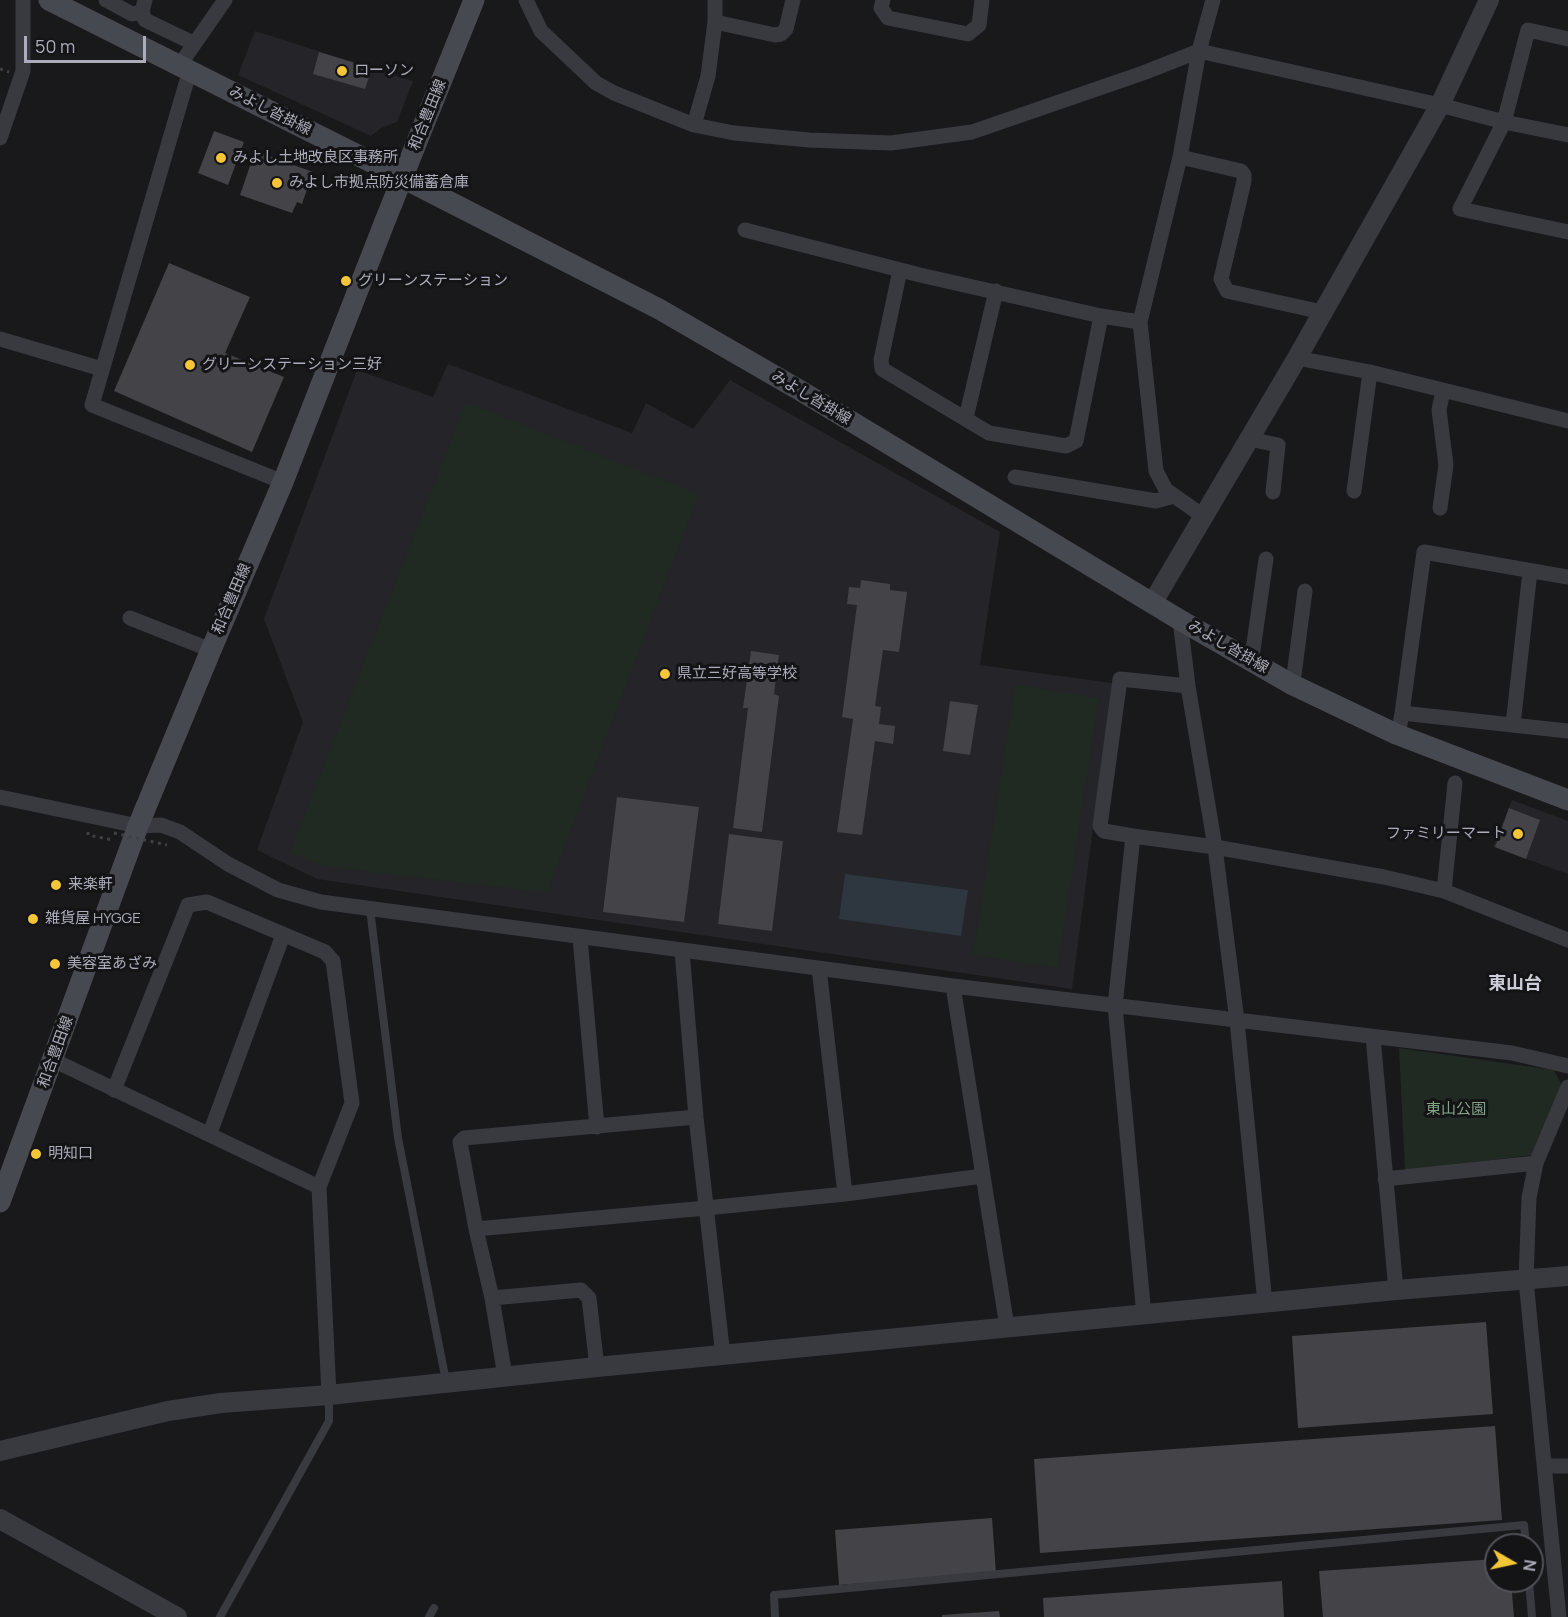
<!DOCTYPE html>
<html>
<head>
<meta charset="utf-8">
<style>
	body { margin:0 }
	#map { position:relative; width:1568px; height:1617px; overflow:hidden; background:#19181b; font-family:Manrope,sans-serif }
	canvas { display:block }
	.north { position:absolute; left:1484px; top:1533px; width:60px; height:60px; box-sizing:border-box; background:#141316; border:2px solid #505158; border-radius:50%; rotate:99deg; font-size:16px; font-weight:700; line-height:24px; text-align:center; color:#abaeba }
	.north::after { content:''; display:block; margin:auto; width:21px; height:27px; background:#f4c637; clip-path:polygon(50% 0,100% 100%,50% 72%,0 100%) }
	.scale { position:absolute; left:24px; top:36px; width:122px; height:27px; box-sizing:border-box; border:3px solid #abaeba; border-top:0; padding-left:8px; font-size:18px; line-height:21px; white-space:nowrap; color:#abaeba; -webkit-text-stroke:4px #141316; paint-order:stroke }
</style>
</head>
<body>
<div id="map">
<canvas width="1568" height="1617"></canvas>
<div class="north">N</div>
<div class="scale">50 m</div>
</div>
<script>
const ctx = document.querySelector('canvas').getContext('2d');
ctx.lineJoin = 'round';
function fill(path, color) {
  ctx.fillStyle = color;
  ctx.fill(path, 'evenodd');
}
function toPath(rows) {
  const path = new Path2D();
  for (const r of rows) {
    path.moveTo(r[0], r[1]);
    for (let i = 2; i < r.length; i += 2) path.lineTo(r[i], r[i + 1]);
  }
  return path;
}
function trace(path, color, width, dash) {
  ctx.strokeStyle = color;
  ctx.lineWidth = width;
  ctx.lineCap = dash ? 'butt' : 'round';
  ctx.setLineDash(dash || []);
  ctx.stroke(path);
}
function drawText(font, color, halo, rows, align = 'center') {
  ctx.font = font + ' Manrope,"Noto Sans JP",sans-serif';
  ctx.lineWidth = 6;
  ctx.setLineDash([]);
  ctx.textBaseline = 'middle';
  ctx.strokeStyle = halo;
  ctx.fillStyle = color;
  for (const [text, x, y, turn = 0] of rows) {
    ctx.save();
    ctx.translate(x, y);
    ctx.rotate((+turn || 0) * Math.PI / 180);
    ctx.textAlign = isNaN(turn) ? turn : align;
    if (halo) ctx.strokeText(text, 0, 0);
    ctx.fillText(text, 0, 0);
    ctx.restore();
  }
}
fill(toPath([
	[255,31,413,81,397,122,381,128,371,136,238,75],
	[448,364,632,433,646,403,693,429,730,380,1000,532,980,665,1112,683,1072,989,317,879,257,850,303,722,264,619,357,370,433,397],
	[1512,800,1568,821,1568,874,1493,847]
]), '#252428');
fill(toPath([
	[466,402,699,494,547,893,323,866,290,852],
	[1015,685,1099,698,1058,968,973,955],
	[1399,1048,1554,1070,1562,1085,1532,1155,1405,1171]
]), '#202922');
fill(toPath([
	[845,874,968,890,961,936,839,919]
]), '#2e363f');
fill(toPath([
	[319,52,372,68,365,89,313,74],
	[214,131,244,142,228,185,198,173],
	[255,151,313,172,302,204,297,202,292,213,240,195],
	[169,263,250,297,225,353,284,377,252,452,114,391],
	[861,580,890,584,890,590,907,592,899,652,883,650,875,706,881,707,879,724,895,726,893,744,875,741,862,835,837,832,853,719,842,717,857,605,847,604,849,587,860,588],
	[751,651,779,655,774,694,779,696,762,832,733,828,748,708,743,708],
	[950,701,978,705,970,755,943,751],
	[617,797,699,807,684,922,603,912],
	[1509,808,1540,820,1526,859,1495,847],
	[729,834,783,841,772,931,718,924],
	[1486,1322,1493,1414,1298,1428,1292,1336],
	[1495,1426,1502,1520,1040,1553,1034,1459],
	[992,1518,996,1573,839,1585,835,1530],
	[1496,1559,1496,1581,1511,1581,1514,1617,1323,1617,1319,1571],
	[1282,1581,1284,1617,1044,1617,1043,1598],
	[999,1611,1000,1617,942,1617,942,1615]
]), '#434348');
trace(toPath([
	[0,69,9,72],
	[88,832,88,835,113,840]
]), '#3f4147', 3, [3, 4.5]);
trace(toPath([
	[370,909,398,1138,446,1381],
	[1529,1581,1532,1617],
	[220,1617,329,1421,329,1395],
	[429,1617,434,1608],
	[775,1617,774,1595,1524,1525,1526,1545]
]), '#393a40', 8);
trace(toPath([
	[106,0,132,14,142,12,145,0],
	[526,0,541,31,596,83,614,93,694,125,734,133,809,140,891,143,972,132,1143,73,1199,51,1440,105,1504,122,1568,135],
	[883,0,881,8,888,18,968,34,979,25,982,0],
	[142,12,145,20,193,43],
	[715,22,775,35,781,34,786,29,793,0],
	[1568,39,1528,30,1504,122,1460,209,1568,232],
	[179,66,225,0],
	[190,70,92,405,283,482],
	[694,125,708,76,715,22,715,0],
	[0,138,23,71,23,0],
	[1180,157,1241,171,1244,175,1244,181,1221,279,1227,291,1322,312],
	[745,230,920,275,1101,316,1140,322],
	[900,270,881,360,882,369,989,433,1066,446,1076,441,1101,316],
	[0,339,102,369],
	[1297,358,1370,372,1568,421],
	[966,418,996,291],
	[1249,439,1278,445,1273,492],
	[1015,477,1156,501,1174,496],
	[1354,491,1370,372],
	[1440,508,1446,465,1439,410,1443,391],
	[1203,516,1166,490,1156,471,1140,322,1180,157,1199,51,1213,0],
	[130,618,211,650],
	[1180,620,1188,686,1215,847,1237,1021,1265,1303],
	[1247,658,1253,650,1266,559],
	[1291,684,1294,675,1305,591],
	[1402,713,1568,731],
	[1513,725,1530,571],
	[1396,734,1400,724,1402,713,1424,552,1568,577],
	[0,797,138,826,161,825,180,832,228,864,278,890,321,902,953,986,1512,1053,1568,1066],
	[1133,836,1104,831,1100,826,1120,679,1188,686],
	[1444,891,1455,783],
	[580,938,597,1127],
	[682,951,696,1117,723,1356],
	[819,968,845,1194],
	[953,986,1007,1327],
	[1373,1037,1396,1290],
	[53,1060,319,1187,329,1395],
	[114,1090,188,905,207,902,325,952,333,961,352,1103,319,1187],
	[210,1133,283,935],
	[1385,1179,1536,1163],
	[476,1229,706,1208,845,1194,983,1176],
	[492,1298,581,1290,589,1298,597,1367],
	[1144,1315,1115,1006,1133,836,1215,847,1384,877,1444,891,1568,940],
	[505,1376,492,1298,476,1229,460,1142,464,1138,696,1117],
	[1545,1466,1568,1466],
	[1559,1617,1526,1280,1529,1198,1536,1163,1568,1087]
]), '#393a40', 15);
trace(toPath([
	[1153,602,1297,358,1440,105,1489,0],
	[0,1451,168,1411,221,1403,329,1395,597,1367,1396,1290,1568,1276],
	[0,1519,177,1617]
]), '#393a40', 20);
trace(toPath([
	[49,0,403,178,659,309,801,391,1180,620,1291,684,1396,734,1568,800],
	[0,1202,138,826,211,650,283,482,385,221,474,0]
]), '#474950', 21);
trace(toPath([
	[114,833,167,845]
]), '#3f4147', 3, [3, 4.5]);
for (const [x, y, r, color] of [
	[342,71,6,"#f4c637"],
	[221,158,6,"#f4c637"],
	[277,183,6,"#f4c637"],
	[346,281,6,"#f4c637"],
	[190,365,6,"#f4c637"],
	[665,674,6,"#f4c637"],
	[1518,834,6,"#f4c637"],
	[56,885,6,"#f4c637"],
	[33,919,6,"#f4c637"],
	[55,964,6,"#f4c637"],
	[36,1154,6,"#f4c637"]
]) {
  const dot = new Path2D();
  dot.arc(x, y, r, 0, 2 * Math.PI);
  ctx.fillStyle = color;
  ctx.fill(dot);
  trace(dot, '#141316', 2);
}
drawText('15px', '#abaeba', '#141316', [
	["ローソン",354,71],
	["みよし土地改良区事務所",233,158],
	["みよし市拠点防災備蓄倉庫",289,183],
	["グリーンステーション",358,281],
	["グリーンステーション三好",202,365],
	["県立三好高等学校",677,674],
	["ファミリーマート",1506,834,"right"],
	["来楽軒",68,885],
	["雑貨屋 HYGGE",45,919],
	["美容室あざみ",67,964],
	["明知口",48,1154]
], 'left');
drawText('15px', '#abaeba', '#141316', [
	["みよし沓掛線",270,111,27],
	["和合豊田線",428,115,-68],
	["みよし沓掛線",811,398,31],
	["和合豊田線",232,599,-67],
	["みよし沓掛線",1228,647,30],
	["和合豊田線",56,1052,-70]
]);
drawText('15px', '#82a587', '#141316', [
	["東山公園",1456,1110]
]);
drawText('bold 18px', '#cccdd6', '#141316', [
	["東山台",1515,984]
]);
</script>
</body>
</html>
